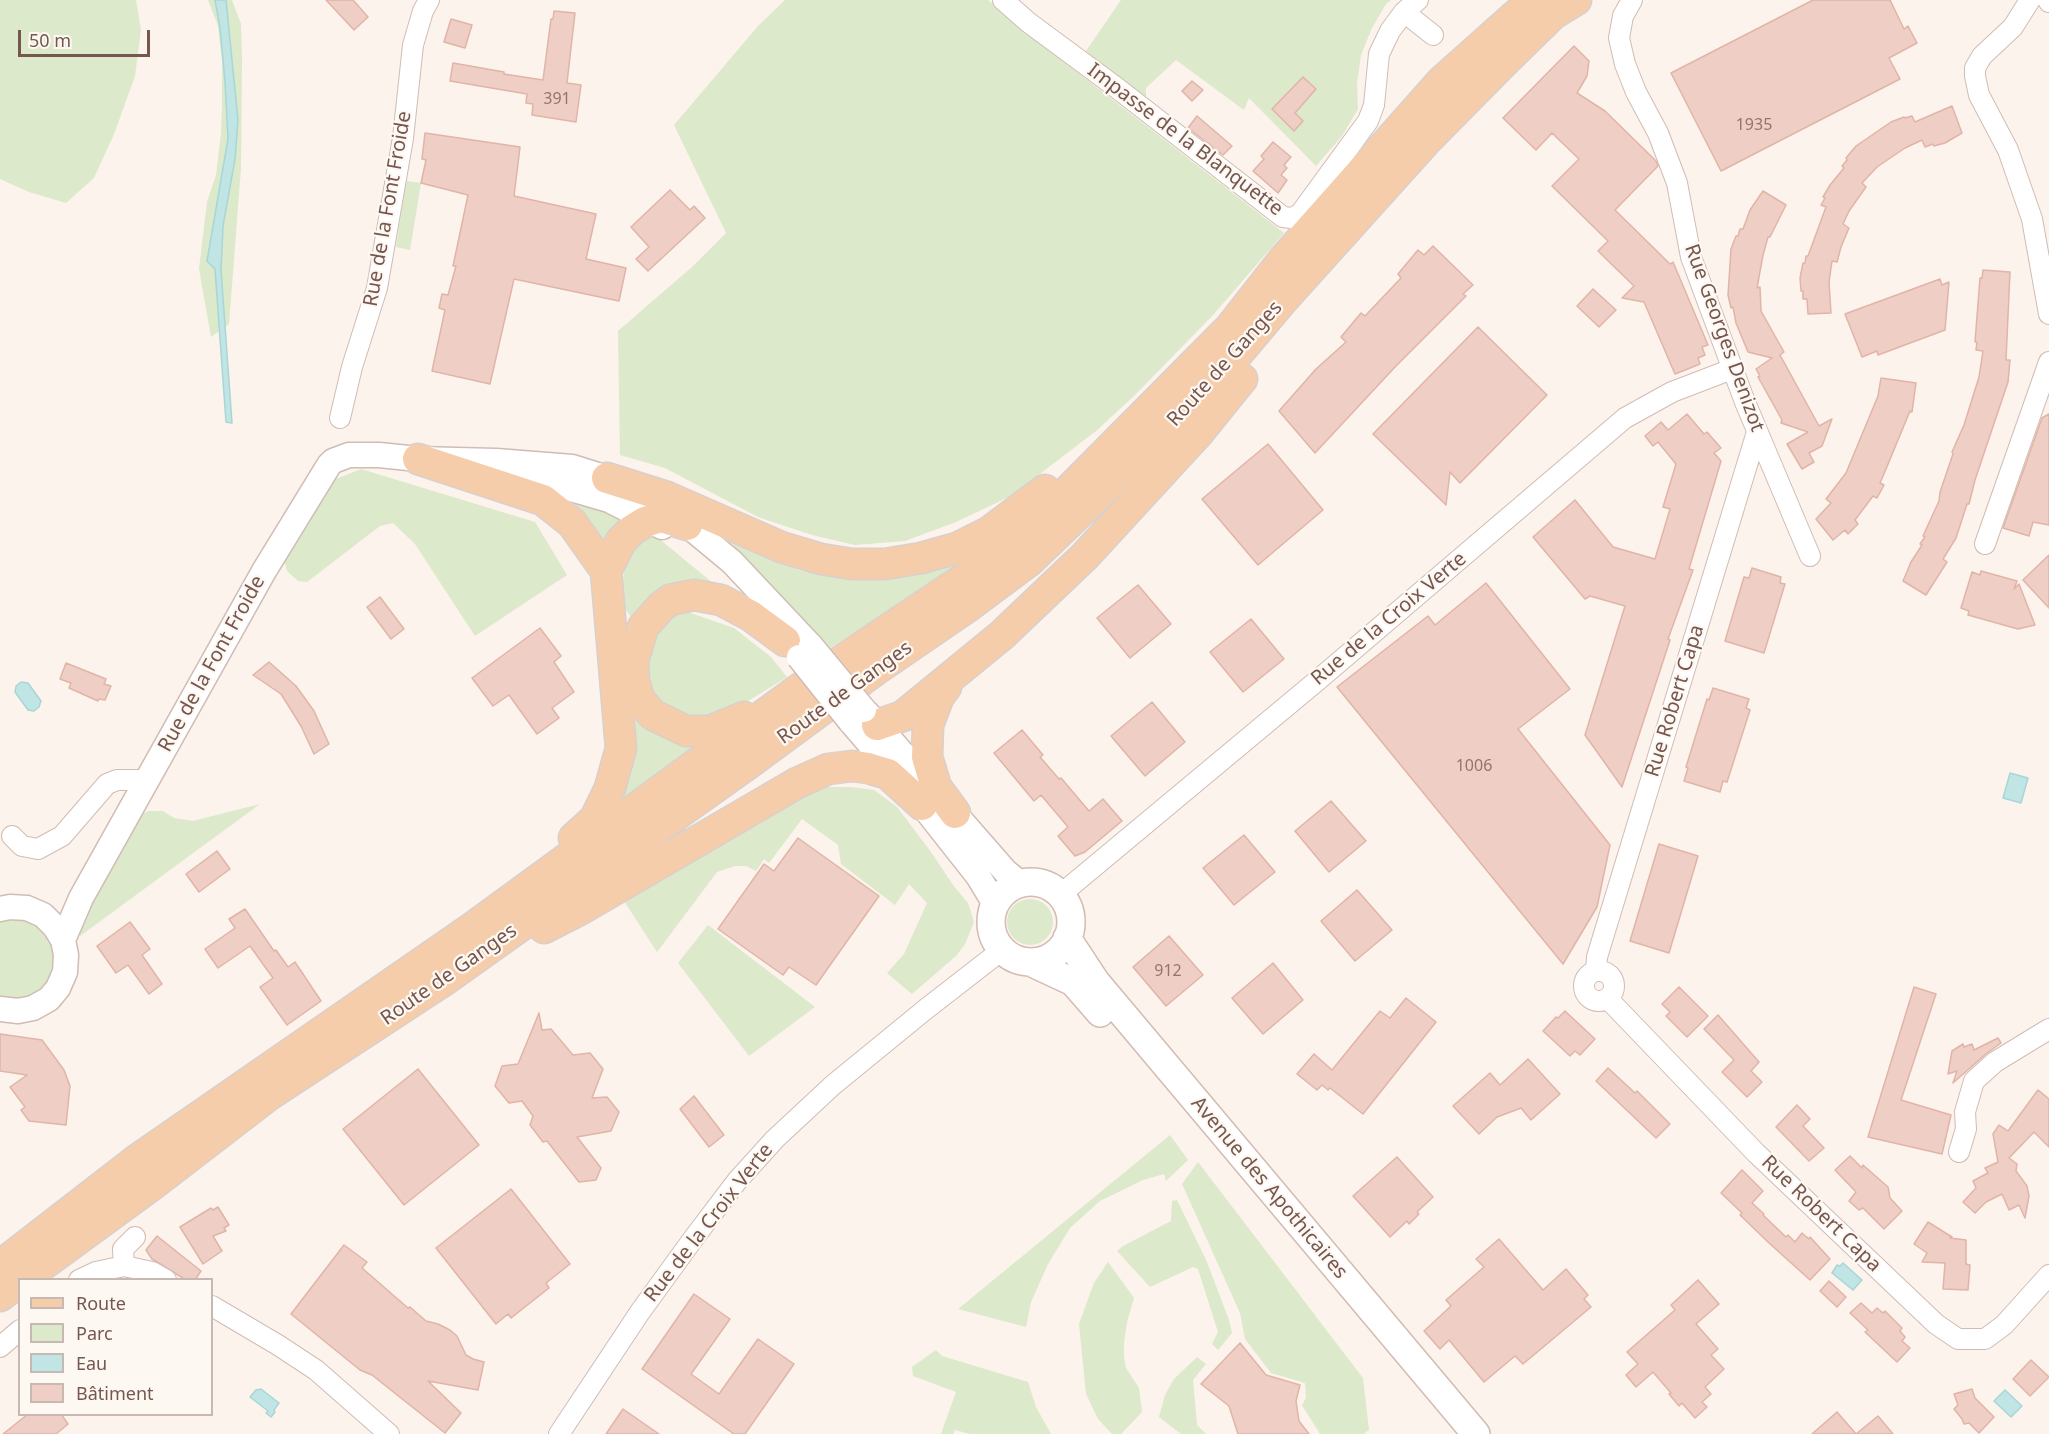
<!DOCTYPE html>
<html>
<head>
<meta charset="utf-8">
<style>
	body { margin:0 }
	#map { position:relative; width:2049px; height:1434px; overflow:hidden; background:#fcf3ec; font-family:"Noto Sans",sans-serif }
	canvas { display:block }
	.legend { position:absolute; left:18px; top:1278px; width:195px; height:138px; box-sizing:border-box; background:#fef8f3; border:2px solid #c8b8b2; margin:0; padding:8px 10px; list-style:none; font-size:18px; color:#765750 }
	.legend li { display:flex; align-items:center; gap:12px; height:30px }
	.legend b { width:30px; border:2px solid #c8b8b2 }
	.scale { position:absolute; left:18px; top:30px; width:132px; height:27px; box-sizing:border-box; border:3px solid #765750; border-top:0; padding-left:8px; font-size:18px; line-height:21px; white-space:nowrap; color:#765750; -webkit-text-stroke:4px #fef8f3; paint-order:stroke }
</style>
</head>
<body>
<div id="map">
<canvas width="2049" height="1434"></canvas>
<ul class="legend">
<li><b style="height:8px;background:#f5cdaa"></b>Route</li>
<li><b style="height:16px;background:#dce9ca"></b>Parc</li>
<li><b style="height:16px;background:#c1e5e4"></b>Eau</li>
<li><b style="height:16px;background:#efcfc5"></b>Bâtiment</li>
</ul>
<div class="scale">50 m</div>
</div>
<script>
const ctx = document.querySelector('canvas').getContext('2d');
ctx.lineJoin = 'round';
function fill(path, color) {
  ctx.fillStyle = color;
  ctx.fill(path, 'evenodd');
}
function toPath(rows) {
  const path = new Path2D();
  for (const r of rows) {
    if (r.length === 3) {
      path.moveTo(r[0] + r[2], r[1]);
      path.arc(r[0], r[1], r[2], 0, 2 * Math.PI);
      continue;
    }
    path.moveTo(r[0], r[1]);
    for (let i = 2; i < r.length; i += 2) path.lineTo(r[i], r[i + 1]);
  }
  return path;
}
function trace(path, color, width, dash) {
  ctx.strokeStyle = color;
  ctx.lineWidth = width;
  ctx.lineCap = dash ? 'butt' : 'round';
  ctx.setLineDash(dash || []);
  ctx.stroke(path);
}
function drawText(font, color, halo, rows, align = 'center') {
  ctx.font = font + ' "Noto Sans",sans-serif';
  ctx.lineWidth = 4.5;
  ctx.setLineDash([]);
  ctx.textBaseline = 'middle';
  ctx.strokeStyle = halo;
  ctx.fillStyle = color;
  for (const [text, x, y, turn = 0] of rows) {
    ctx.save();
    ctx.translate(x, y);
    ctx.rotate((+turn || 0) * Math.PI / 180);
    ctx.textAlign = isNaN(turn) ? turn : align;
    if (halo) ctx.strokeText(text, 0, 0);
    ctx.fillText(text, 0, 0);
    ctx.restore();
  }
}
fill(toPath([
	[0,0,136,0,141,30,135,76,114,134,94,178,66,203,29,192,0,179],
	[208,0,232,0,241,24,242,59,241,168,229,324,211,337,199,269,207,202,216,175,221,134,222,102,222,61,218,26],
	[785,0,988,0,1023,30,1284,233,1213,315,1135,395,1096,431,1011,496,956,522,905,541,855,545,812,535,758,517,665,468,620,455,618,331,692,267,726,233,674,125,758,26],
	[1121,0,1391,0,1386,4,1372,28,1361,55,1357,83,1358,109,1342,136,1316,166,1249,98,1244,110,1176,60,1146,88,1146,101,1086,51],
	[406,181,421,183,410,250,396,247],
	[361,469,535,522,567,575,475,636,415,544,393,523,380,526,307,582,298,581,287,571,284,560,315,505,336,479],
	[545,492,586,501,622,519,603,544],
	[652,533,714,584,633,619,620,603,624,572,632,550],
	[729,540,744,543,799,570,837,576,878,580,905,575,990,547,827,650],
	[685,611,734,628,771,657,787,677,727,714,704,722,680,715,659,703,648,687,645,670,650,639,671,613],
	[627,698,715,740,614,809],
	[824,787,851,787,874,790,897,807,931,852,953,885,968,903,974,922,965,944,956,956,912,994,887,973,904,954,927,903,909,884,895,905,841,864,838,845,802,819,769,863,764,859,756,871,746,866,735,866,717,872,657,952,624,901,792,803],
	[260,804,80,936,80,926,138,815,149,811,163,811,174,818,193,821],
	[1030,922,23],
	[13,919,26,920,38,926,47,935,54,946,56,959,54,972,47,984,38,993,26,998,13,999,0,996,0,922],
	[708,925,815,1007,749,1056,678,963],
	[1170,1135,1188,1160,1166,1181,1164,1174,1143,1180,1100,1201,1070,1228,1048,1264,1031,1302,1026,1327,958,1309],
	[1198,1162,1363,1378,1369,1430,1363,1434,1320,1434,1302,1405,1306,1398,1305,1383,1271,1373,1245,1339,1240,1313,1182,1184],
	[1177,1200,1207,1262,1229,1320,1232,1333,1218,1350,1212,1344,1218,1332,1198,1269,1193,1267,1150,1287,1117,1251,1123,1246,1171,1221,1172,1201],
	[1108,1262,1134,1298,1127,1322,1124,1343,1124,1357,1126,1368,1139,1388,1142,1412,1121,1434,1112,1434,1098,1419,1086,1394,1079,1324,1094,1283],
	[936,1350,942,1356,1028,1382,1036,1407,1051,1434,970,1434,955,1430,953,1434,941,1434,956,1392,913,1376,912,1367],
	[1197,1357,1206,1364,1193,1380,1197,1425,1206,1434,1181,1434,1159,1417,1165,1395,1174,1379]
]), '#dce9ca');
const water = toPath([
	[215,0,226,0,238,120,235,159,223,226,221,270,232,423,226,422,215,269,207,261,228,139,225,81,220,28,215,0],
	[21,682,28,683,41,701,39,707,34,711,28,710,15,692,16,686,21,682],
	[2010,773,2028,778,2021,803,2003,798,2010,773],
	[1843,1263,1862,1280,1853,1290,1832,1273,1837,1265,1840,1266,1843,1263],
	[261,1389,279,1403,274,1410,275,1412,271,1417,266,1413,268,1411,250,1397,256,1390,261,1389],
	[2005,1390,2022,1406,2011,1417,1994,1401,2005,1390]
]);
fill(water, '#c1e5e4');
trace(water, '#a8d6d6', 1.5);
const building = toPath([
	[326,0,353,0,368,17,354,30,326,0],
	[1813,0,1890,0,1904,29,1908,26,1917,43,1889,58,1900,79,1721,171,1671,73,1813,0],
	[554,11,575,13,567,83,581,85,576,122,532,115,533,104,526,103,527,94,450,81,453,63,504,72,504,74,543,80,551,19,553,19,554,11],
	[451,19,472,25,465,48,444,42,451,19],
	[1574,46,1589,61,1587,76,1577,93,1605,111,1656,161,1658,166,1615,210,1670,264,1673,262,1708,345,1702,347,1705,355,1698,358,1700,364,1675,374,1644,302,1622,298,1634,286,1598,251,1608,241,1552,186,1579,159,1552,133,1536,150,1503,118,1574,46],
	[1303,77,1316,89,1295,113,1303,121,1294,131,1272,109,1303,77],
	[1192,81,1203,90,1192,101,1182,91,1192,81],
	[1952,106,1962,133,1945,143,1934,146,1933,144,1925,147,1922,140,1905,148,1877,167,1862,183,1866,187,1849,211,1843,224,1849,228,1841,247,1837,262,1832,261,1829,282,1831,313,1808,314,1807,299,1803,299,1803,291,1801,291,1800,278,1803,263,1805,263,1806,256,1808,256,1826,207,1821,205,1825,198,1823,197,1830,185,1844,168,1842,166,1847,160,1846,158,1856,146,1891,122,1904,117,1905,118,1912,116,1915,122,1952,106],
	[1197,116,1232,146,1223,155,1188,128,1197,116],
	[425,133,520,147,514,196,596,214,586,259,626,268,619,301,514,279,490,384,432,371,445,310,439,308,442,294,448,295,456,266,453,266,468,195,421,183,426,160,422,159,425,133],
	[1273,142,1291,157,1284,165,1287,168,1281,175,1287,180,1278,193,1253,171,1264,159,1261,156,1273,142],
	[670,190,690,210,694,206,705,218,648,271,636,259,649,247,631,227,670,190],
	[1763,191,1786,205,1770,237,1768,237,1763,255,1757,288,1760,287,1761,311,1784,352,1780,355,1819,426,1832,419,1822,446,1809,453,1814,462,1802,469,1787,444,1808,432,1781,423,1782,420,1758,377,1760,376,1756,369,1772,358,1748,352,1736,323,1733,307,1731,308,1728,295,1731,249,1736,236,1738,236,1740,229,1743,229,1750,210,1763,191],
	[1433,246,1473,285,1463,294,1466,296,1396,366,1315,453,1279,411,1316,369,1346,342,1341,337,1361,313,1365,316,1401,278,1398,274,1418,250,1424,255,1433,246],
	[1983,270,2010,272,2006,360,2010,360,2008,382,1975,480,1969,504,1967,504,1956,538,1943,559,1947,562,1926,595,1903,581,1911,562,1922,545,1920,544,1925,537,1923,536,1939,501,1940,492,1953,454,1952,452,1964,425,1979,377,1983,351,1976,350,1977,342,1975,342,1980,278,1982,278,1983,270],
	[1940,279,1942,285,1949,282,1945,330,1878,355,1877,351,1862,357,1845,314,1940,279],
	[1593,289,1616,310,1599,327,1577,306,1593,289],
	[1478,327,1547,395,1460,483,1450,472,1446,505,1373,434,1478,327],
	[1881,378,1916,383,1912,412,1910,411,1886,469,1880,483,1884,485,1877,498,1873,496,1855,520,1858,524,1848,534,1845,530,1833,540,1816,519,1831,503,1826,499,1846,473,1878,396,1881,378],
	[1687,414,1704,434,1707,432,1721,448,1714,453,1721,461,1689,569,1693,570,1668,639,1670,640,1622,787,1585,735,1625,606,1590,596,1585,599,1533,537,1575,500,1613,547,1655,559,1670,509,1663,507,1676,464,1658,442,1653,446,1645,436,1661,422,1668,430,1687,414],
	[2049,414,2049,525,2033,522,2029,536,2003,528,2042,418,2049,414],
	[1268,444,1323,510,1258,565,1202,499,1268,444],
	[2049,555,2049,608,2023,580,2049,555],
	[1752,568,1781,577,1780,583,1785,584,1764,653,1725,641,1744,577,1749,578,1752,568],
	[1981,571,2017,581,2014,589,2019,584,2035,625,2018,629,1968,615,1969,611,1961,608,1972,572,1980,575,1981,571],
	[1486,583,1570,689,1518,729,1610,845,1597,907,1563,964,1337,687,1428,616,1435,625,1486,583],
	[1138,585,1171,624,1130,658,1097,618,1138,585],
	[380,597,404,629,391,639,367,607,380,597],
	[1251,619,1284,659,1243,692,1210,652,1251,619],
	[540,628,561,656,554,662,574,692,552,708,559,718,537,734,509,695,493,706,472,678,540,628],
	[269,662,296,686,314,711,329,744,314,754,301,726,281,694,253,675,269,662],
	[66,663,106,679,104,684,111,686,105,700,99,699,98,701,69,688,71,683,60,679,66,663],
	[1713,688,1749,699,1746,708,1750,710,1727,782,1723,781,1720,792,1684,781,1688,768,1686,767,1698,728,1707,699,1709,700,1713,688],
	[1152,702,1185,742,1145,776,1111,736,1152,702],
	[1022,730,1043,755,1040,757,1059,779,1061,778,1089,811,1103,799,1122,821,1085,852,1075,856,1058,836,1068,827,1041,795,1034,801,994,753,1022,730],
	[1331,801,1366,841,1329,872,1295,831,1331,801],
	[1244,835,1275,872,1234,905,1203,868,1244,835],
	[798,838,879,896,816,985,789,967,783,975,718,929,764,864,774,871,798,838],
	[1659,844,1698,856,1669,953,1630,941,1659,844],
	[217,851,230,869,199,892,186,874,217,851],
	[1357,890,1392,930,1355,961,1321,921,1357,890],
	[245,909,274,951,276,950,288,967,295,962,321,1001,287,1025,260,987,273,978,250,946,218,968,205,949,235,928,229,919,245,909],
	[130,922,150,949,142,955,162,984,149,994,128,965,116,973,97,946,130,922],
	[1169,936,1203,975,1166,1006,1133,967,1169,936],
	[1273,963,1303,1000,1263,1034,1232,998,1273,963],
	[1679,987,1708,1016,1687,1037,1666,1016,1670,1012,1662,1004,1679,987],
	[1914,987,1936,994,1901,1100,1951,1115,1942,1154,1868,1137,1914,987],
	[1406,998,1436,1022,1363,1114,1330,1088,1328,1090,1322,1085,1317,1090,1297,1074,1314,1054,1332,1070,1380,1011,1390,1018,1406,998],
	[1565,1011,1595,1039,1580,1055,1575,1051,1570,1056,1543,1031,1556,1017,1558,1018,1565,1011],
	[539,1013,542,1030,551,1029,573,1055,590,1053,603,1069,592,1098,607,1097,619,1112,611,1131,577,1137,601,1168,596,1180,579,1182,547,1141,543,1142,530,1125,533,1116,522,1101,509,1103,495,1086,502,1066,518,1064,539,1013],
	[1718,1015,1759,1062,1751,1071,1762,1082,1747,1097,1722,1072,1734,1060,1704,1029,1718,1015],
	[0,1034,42,1040,64,1070,70,1086,66,1125,29,1121,21,1110,25,1107,10,1087,27,1075,0,1071,0,1034],
	[1998,1038,2001,1043,1987,1053,1953,1083,1957,1071,1948,1074,1952,1051,1963,1044,1964,1047,1972,1044,1974,1050,1998,1038],
	[1528,1059,1560,1094,1531,1120,1521,1108,1497,1117,1479,1134,1453,1106,1490,1073,1500,1085,1528,1059],
	[1608,1068,1635,1093,1637,1091,1670,1124,1656,1138,1596,1081,1608,1068],
	[418,1069,479,1145,404,1205,343,1129,418,1069],
	[2038,1090,2049,1099,2049,1147,2034,1132,2009,1158,2017,1164,2016,1171,2027,1186,2029,1196,2025,1218,2019,1205,2009,1210,2002,1194,1986,1202,1975,1213,1963,1202,1976,1188,1973,1181,1988,1173,1985,1168,1998,1162,1993,1134,1999,1125,2008,1131,2038,1090],
	[694,1096,724,1135,709,1147,680,1109,694,1096],
	[1797,1105,1810,1119,1803,1126,1824,1148,1809,1161,1776,1127,1797,1105],
	[1850,1156,1862,1168,1863,1165,1888,1187,1890,1198,1902,1211,1884,1229,1863,1208,1859,1210,1849,1201,1856,1192,1835,1170,1850,1156],
	[1397,1157,1433,1197,1417,1212,1419,1214,1409,1224,1407,1221,1390,1237,1353,1196,1397,1157],
	[1742,1170,1763,1191,1752,1203,1764,1214,1763,1215,1786,1237,1788,1235,1795,1242,1802,1233,1809,1239,1810,1237,1830,1259,1810,1280,1769,1243,1740,1215,1742,1213,1721,1193,1742,1170],
	[511,1189,570,1264,546,1283,549,1288,511,1318,508,1314,496,1324,436,1248,511,1189],
	[218,1207,229,1225,224,1228,226,1231,213,1236,222,1251,203,1264,180,1227,211,1208,213,1210,218,1207],
	[1928,1222,1952,1237,1950,1238,1966,1240,1966,1264,1970,1265,1968,1290,1943,1289,1945,1263,1922,1262,1927,1253,1914,1244,1928,1222],
	[157,1236,201,1271,195,1280,186,1280,152,1259,146,1250,157,1236],
	[1499,1239,1543,1290,1566,1269,1588,1295,1584,1299,1591,1307,1523,1364,1515,1356,1484,1382,1449,1340,1440,1349,1424,1331,1451,1306,1446,1300,1484,1267,1476,1259,1499,1239],
	[344,1245,367,1262,362,1268,408,1308,410,1307,426,1321,438,1324,450,1330,457,1336,466,1355,473,1359,484,1362,478,1390,428,1381,461,1413,445,1433,372,1375,360,1370,291,1314,344,1245],
	[1698,1280,1719,1304,1696,1324,1718,1349,1711,1355,1724,1369,1705,1387,1711,1394,1702,1402,1707,1407,1695,1418,1682,1403,1679,1406,1669,1394,1671,1393,1653,1372,1636,1387,1626,1375,1638,1364,1627,1352,1675,1310,1671,1305,1698,1280],
	[1829,1281,1846,1297,1837,1307,1820,1291,1829,1281],
	[694,1294,730,1319,691,1374,719,1394,758,1339,794,1364,745,1434,734,1434,642,1369,694,1294],
	[1861,1303,1872,1313,1877,1308,1883,1313,1885,1311,1902,1328,1900,1331,1905,1337,1902,1341,1910,1348,1897,1362,1865,1332,1868,1330,1850,1313,1861,1303],
	[1240,1343,1266,1375,1300,1385,1296,1401,1299,1421,1309,1434,1238,1434,1229,1406,1201,1384,1240,1343],
	[2031,1360,2049,1377,2030,1396,2013,1379,2031,1360],
	[1972,1389,1975,1398,1994,1417,1979,1433,1969,1423,1964,1424,1962,1419,1954,1409,1958,1405,1954,1394,1972,1389],
	[623,1409,659,1434,606,1434,623,1409],
	[1837,1412,1856,1434,1878,1416,1893,1434,1812,1434,1837,1412],
	[28,1414,61,1414,68,1424,56,1434,3,1434,28,1414]
]);
fill(building, '#efcfc5');
trace(building, '#e1b4a7', 1.5);
const minor = toPath([
	[1003,0,1028,22,1113,85,1283,217,1292,218,1300,214,1368,121,1374,105,1379,54,1390,31,1404,12,1418,0],
	[1632,0,1623,16,1619,38,1625,64,1636,92,1658,133,1677,183,1691,257,1745,402,1810,556],
	[2030,0,2013,27,1982,56,1975,68,1975,76,1979,95,2008,150,2032,219,2049,314],
	[2048,0,2049,2],
	[1404,12,1433,35],
	[340,418,352,367,377,288,403,138,413,45,423,11,429,0],
	[1985,544,2049,362],
	[12,836,22,846,38,849,62,836,107,784,117,780,147,780],
	[1060,895,1318,680,1625,418,1672,392,1732,369],
	[1599,986,15],
	[1596,971,1597,957,1757,432],
	[1608,999,1756,1153,1936,1324,1958,1339,1985,1339,2004,1325,2049,1275],
	[1959,1152,1966,1129,1965,1112,1974,1081,1995,1062,2049,1029],
	[124,1266,123,1249,135,1237],
	[79,1280,96,1272,124,1266,152,1272,166,1280],
	[212,1306,278,1345,316,1370,389,1434],
	[0,1347,20,1330],
	[559,1434,640,1312,693,1239,737,1181,775,1139,833,1085,926,1009,1002,950]
]);
const tertiary = toPath([
	[503,474,571,489,609,500,662,527],
	[674,514,732,562,811,646],
	[867,713,1005,871,1020,883],
	[850,721,922,805,978,876,995,904],
	[0,909,10,907,27,908,43,915,55,927,63,940,66,955,65,972,58,988,49,999,33,1008,18,1011,0,1009],
	[63,940,81,898,264,571,329,465,333,461,349,455,379,455,418,459,496,461,572,467,607,478,623,486]
]);
const secondary = toPath([
	[1031,922,40],
	[1067,938,1096,982,1476,1434],
	[1030,962,1073,982,1100,1013]
]);
const primary = toPath([
	[418,459,543,500,572,523,606,571],
	[607,478,667,497,781,547,821,559,852,564,885,564,921,558,957,548,989,532,1045,490],
	[946,687,939,696,928,725,927,757,936,787,955,813],
	[744,717,710,731,686,731,653,715,639,699,634,681,633,661,643,627,661,607,670,600,694,595,721,600,751,616,785,641],
	[877,725,903,716,1002,635,1085,556,1200,431,1242,379],
	[574,838,595,819,610,788,621,748,606,571,621,541,632,530,645,522,661,517,687,525],
	[544,928,581,909,797,783,828,769,852,766,868,768,888,774,922,805],
	[0,1266,138,1159,472,928,795,692,998,556,1064,495,1230,328,1284,259,1442,81,1533,0],
	[22,1280,152,1185,269,1095,443,981,749,763,874,671,966,608,1029,561,1206,391,1281,302,1426,141,1501,65,1553,14,1576,0],
	[0,1296,20,1281]
]);
trace(minor, '#d0bcb4', 22);
trace(tertiary, '#d0bcb4', 27);
trace(secondary, '#d3bbb2', 30);
trace(primary, '#d9d0ce', 33);
trace(minor, '#fff', 20);
trace(tertiary, '#fff', 24);
trace(secondary, '#fff', 27);
trace(primary, '#f5cdaa', 30);
const tertiaryBridge = toPath([
	[811,646,864,710],
	[799,657,850,721]
]);
trace(tertiaryBridge, '#d0bcb4', 27, []);
trace(tertiaryBridge, '#fff', 24);
drawText('16px', '#94756d', null, [
	["391",557,99],
	["1935",1754,125],
	["1006",1474,766],
	["912",1168,971]
]);
drawText('20px', '#765750', '#fef8f3', [
	["Impasse de la Blanquette",1185,140,37],
	["Rue de la Font Froide",388,209,-80],
	["Rue Georges Denizot",1724,338,70],
	["Route de Ganges",1225,364,-48],
	["Rue de la Croix Verte",1389,619,-40],
	["Rue de la Font Froide",212,664,-61],
	["Route de Ganges",845,693,-36],
	["Rue Robert Capa",1675,701,-73],
	["Route de Ganges",449,975,-35],
	["Avenue des Apothicaires",1269,1188,50],
	["Rue Robert Capa",1821,1214,44],
	["Rue de la Croix Verte",709,1223,-52]
]);
</script>
</body>
</html>
